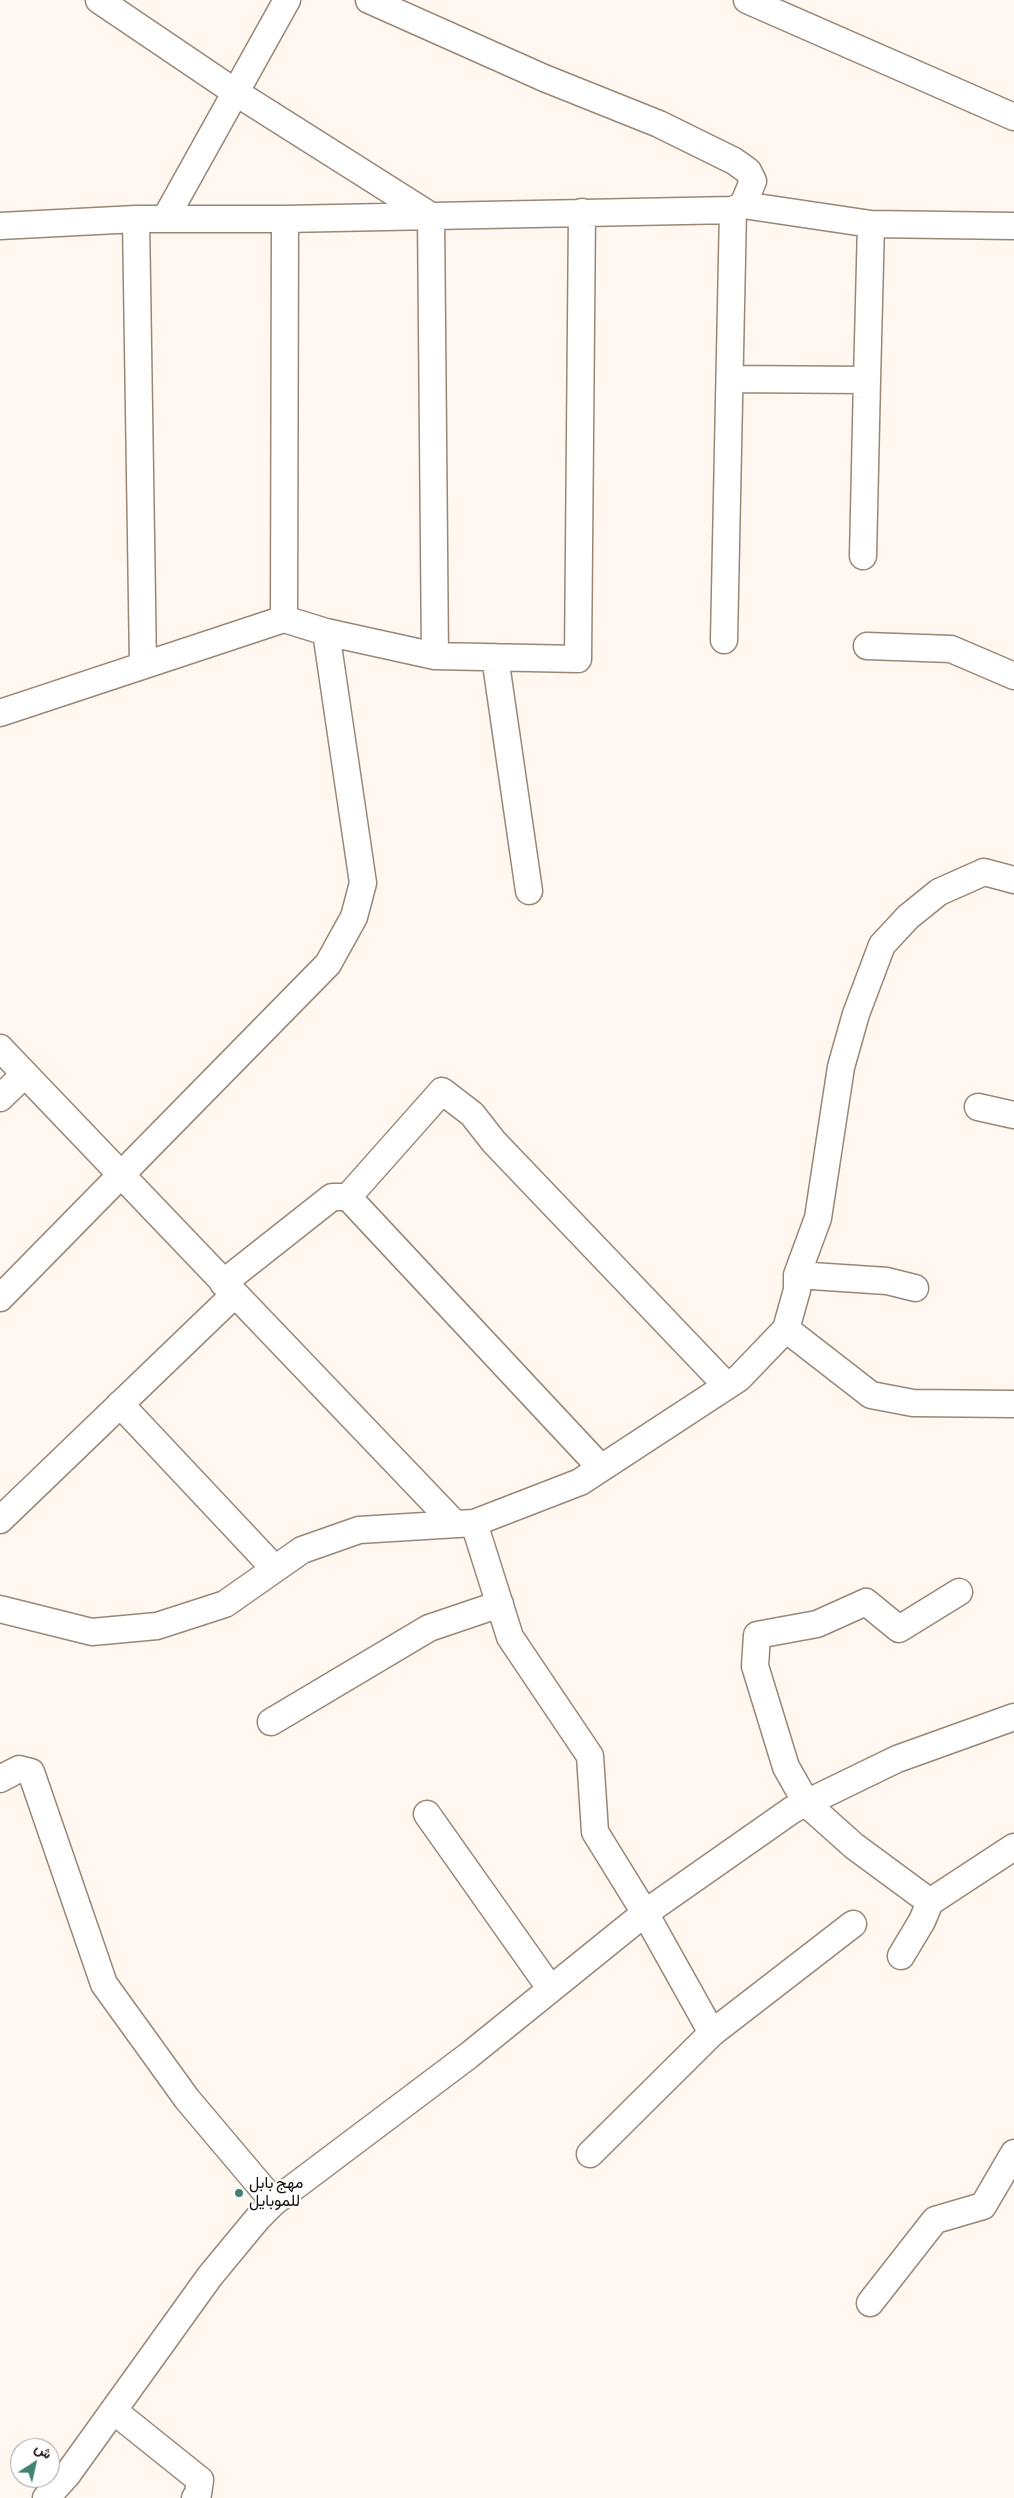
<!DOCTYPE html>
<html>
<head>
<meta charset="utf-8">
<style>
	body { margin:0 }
	#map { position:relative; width:1014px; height:2498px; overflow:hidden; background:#fff7f0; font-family:"Sofia Sans Condensed",Vazirmatn,sans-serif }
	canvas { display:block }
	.north { position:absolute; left:10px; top:2438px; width:50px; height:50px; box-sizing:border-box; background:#fff; border:1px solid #a19e9c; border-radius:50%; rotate:35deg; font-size:14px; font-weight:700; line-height:20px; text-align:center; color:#130d08 }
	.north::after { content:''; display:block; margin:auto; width:18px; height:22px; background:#418272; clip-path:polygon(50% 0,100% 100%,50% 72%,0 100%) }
</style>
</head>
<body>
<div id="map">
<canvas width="1014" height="2498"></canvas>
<div class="north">ش</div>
</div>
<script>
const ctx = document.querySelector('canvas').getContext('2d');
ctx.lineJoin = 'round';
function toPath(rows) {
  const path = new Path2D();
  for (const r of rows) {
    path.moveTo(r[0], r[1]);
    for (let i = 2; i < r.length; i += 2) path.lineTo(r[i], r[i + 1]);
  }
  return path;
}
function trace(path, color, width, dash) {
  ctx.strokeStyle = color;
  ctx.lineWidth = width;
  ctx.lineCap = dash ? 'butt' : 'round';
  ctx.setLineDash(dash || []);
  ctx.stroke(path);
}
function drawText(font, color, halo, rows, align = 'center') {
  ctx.font = font + ' "Sofia Sans Condensed",Vazirmatn,sans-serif';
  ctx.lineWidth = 4;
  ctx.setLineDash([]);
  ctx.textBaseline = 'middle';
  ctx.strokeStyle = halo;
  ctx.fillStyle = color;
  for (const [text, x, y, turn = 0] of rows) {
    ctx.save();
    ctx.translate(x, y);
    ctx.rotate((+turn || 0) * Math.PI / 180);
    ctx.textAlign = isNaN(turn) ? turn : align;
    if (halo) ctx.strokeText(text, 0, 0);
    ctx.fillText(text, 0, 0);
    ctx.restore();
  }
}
const minor = toPath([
	[99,0,235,92,431,216,435,656],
	[747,0,1014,117],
	[743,205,871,224,1014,226],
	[136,219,143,664],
	[165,219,287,0],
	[0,226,136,219,285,219,733,210,743,205,753,181,748,171,734,161,659,124,544,78,369,0],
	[730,379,867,380,871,224],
	[863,556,867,380],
	[284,619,285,219],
	[724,640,733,210],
	[867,646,951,649,1014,676],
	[495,657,529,891],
	[0,713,284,619,326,632,435,656,578,659,582,212],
	[1014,880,984,872,939,892,908,917,882,945,856,1014,841,1067,818,1218,797,1275,797,1290,786,1329,871,1395,913,1403,1014,1404],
	[0,1048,455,1524],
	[0,1098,25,1074],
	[978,1107,1014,1115],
	[348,1197,442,1091,472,1114,494,1142,727,1386],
	[797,1275,887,1281,915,1288],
	[223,1283,332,1197,348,1197,601,1468],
	[0,1298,328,964,354,917,363,883,326,632],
	[120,1404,275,1569],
	[0,1520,234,1295],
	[474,1523,510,1637,590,1756,595,1832,645,1913,712,2033],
	[0,1609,92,1632,157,1626,225,1604,302,1550,359,1530,474,1523,580,1482,739,1378,786,1329],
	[271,1722,429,1628,500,1604],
	[0,1779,19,1769,31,1772,104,1984,187,2099,274,2202],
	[427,1814,550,1988],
	[930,1902,854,1846,807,1804,786,1767,755,1666,757,1635,817,1624,866,1602,899,1629,959,1592],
	[901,1956,922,1921,930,1902,1014,1847],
	[590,2154,712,2033,853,1924],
	[870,2303,935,2220,983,2206,1014,2153],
	[114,2411,200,2480,198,2494,195,2498],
	[46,2498,67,2475,210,2276,258,2218,274,2202,468,2056,645,1913,792,1810,897,1759,1014,1717]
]);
trace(minor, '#988777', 29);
trace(minor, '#fff', 26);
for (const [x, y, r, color] of [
	[239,2193,5,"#418272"]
]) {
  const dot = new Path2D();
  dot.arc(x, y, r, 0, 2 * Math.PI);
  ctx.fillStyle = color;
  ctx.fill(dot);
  trace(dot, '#fff', 2);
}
drawText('16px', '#130d08', '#fff', [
	["مهج بابل",249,2184],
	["للموبايل",249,2202]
], 'left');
</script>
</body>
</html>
